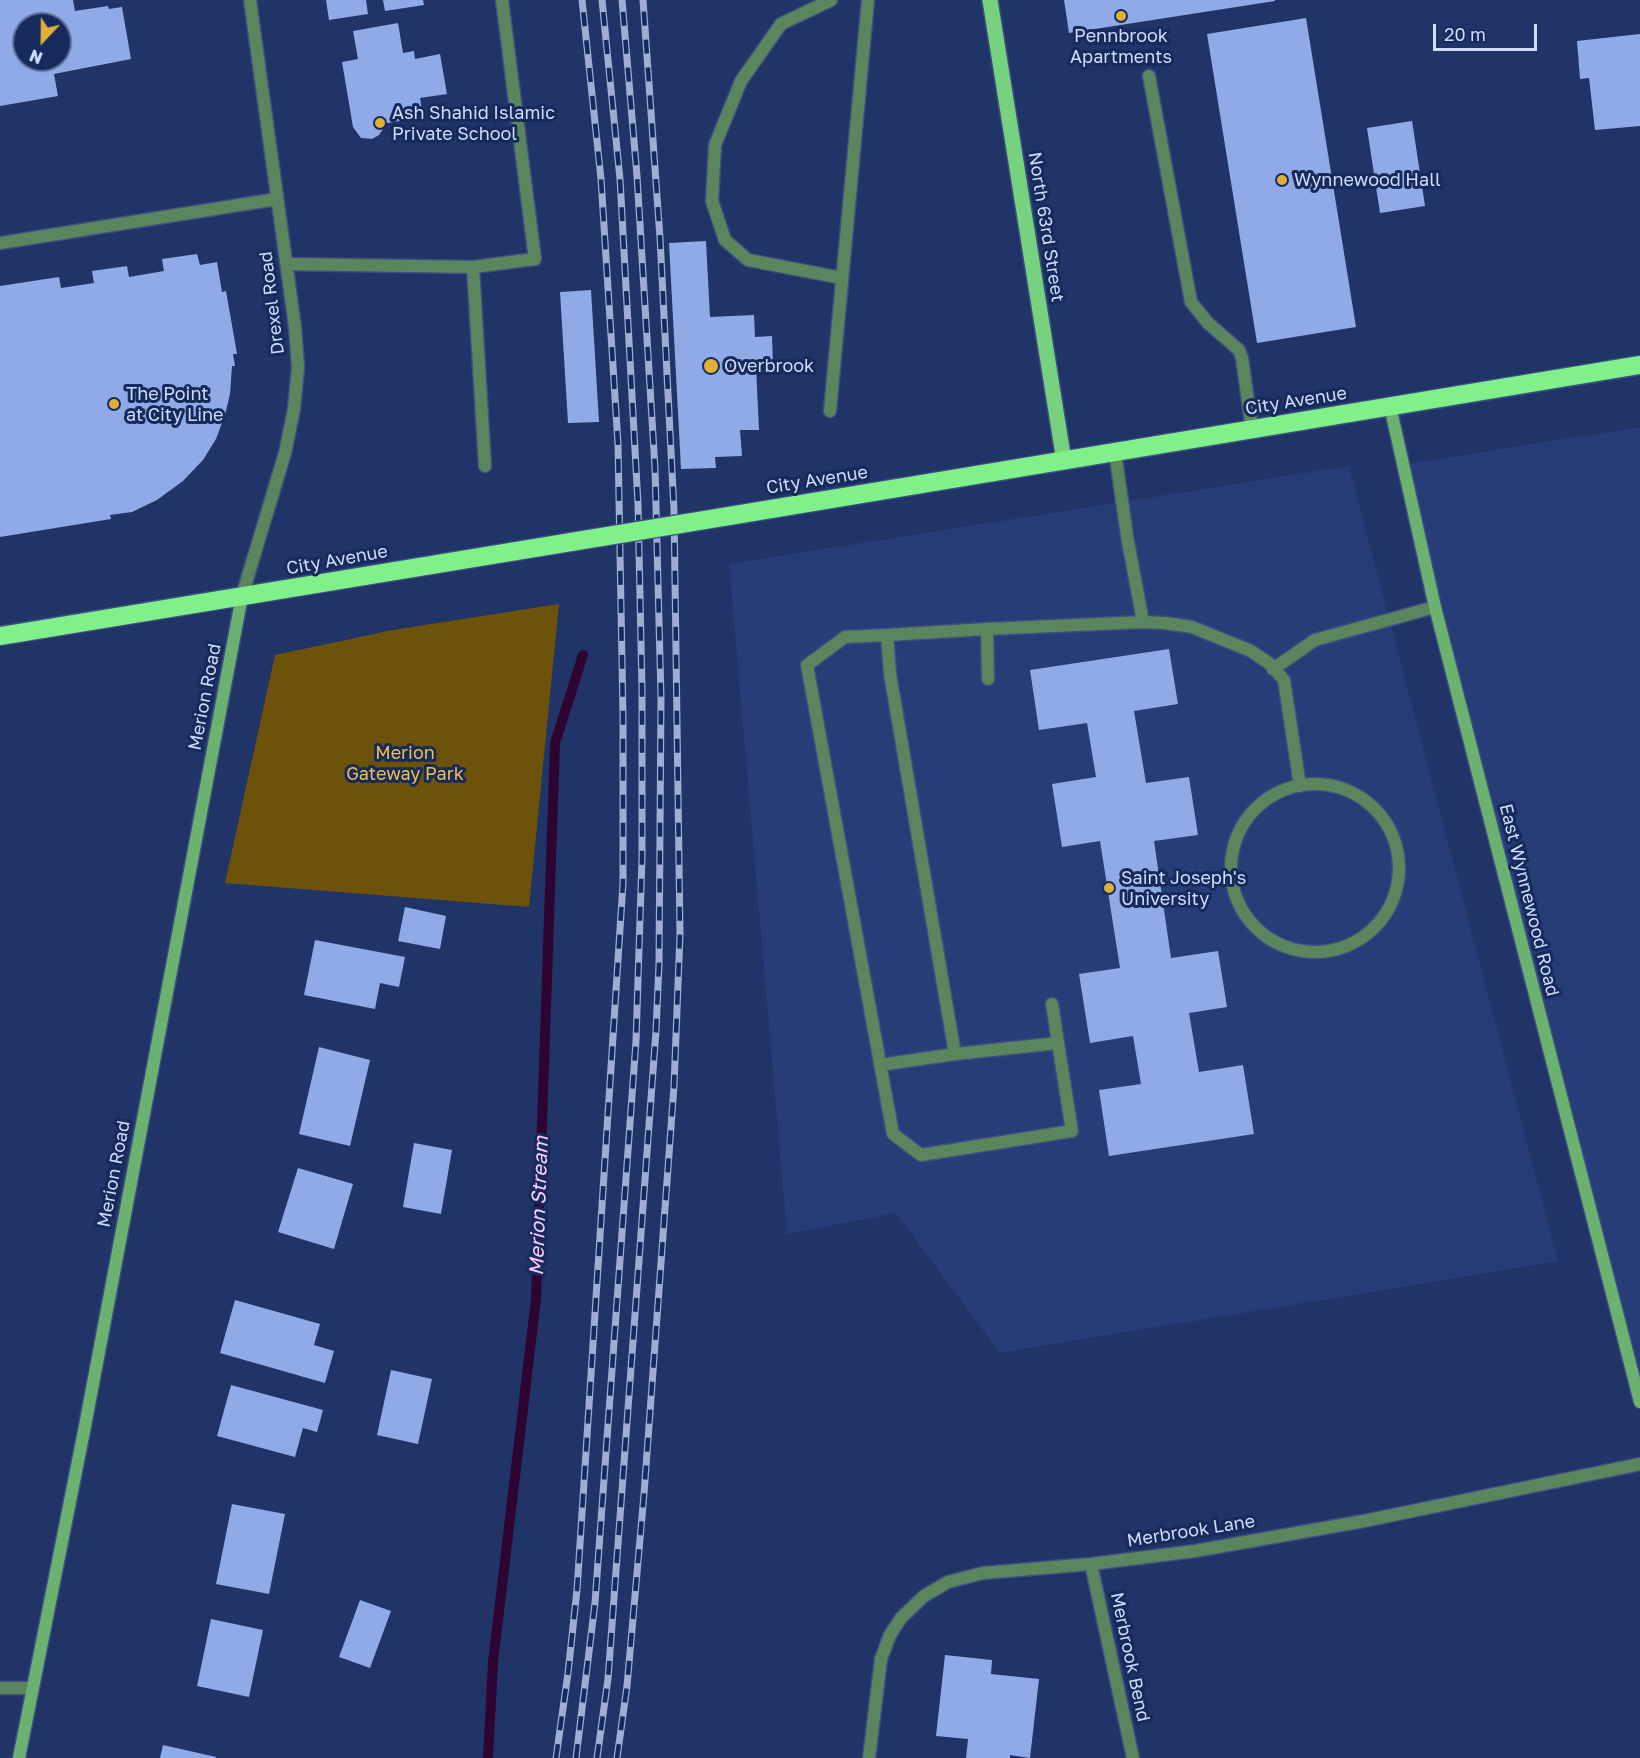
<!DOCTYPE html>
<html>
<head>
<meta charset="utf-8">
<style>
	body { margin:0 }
	#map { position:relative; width:1640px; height:1758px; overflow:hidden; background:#213468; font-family:"Golos Text",sans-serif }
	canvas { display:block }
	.north { position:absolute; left:12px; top:12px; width:60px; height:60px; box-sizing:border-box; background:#172a5c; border:2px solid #60719c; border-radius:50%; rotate:202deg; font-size:16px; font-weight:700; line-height:24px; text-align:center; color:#cedcfc }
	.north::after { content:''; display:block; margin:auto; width:21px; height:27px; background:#e0b034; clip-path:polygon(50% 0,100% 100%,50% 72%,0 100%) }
	.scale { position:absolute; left:1433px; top:24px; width:104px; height:27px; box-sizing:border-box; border:3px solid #cedcfc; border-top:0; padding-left:8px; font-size:18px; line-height:21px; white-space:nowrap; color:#cedcfc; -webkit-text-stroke:4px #172a5c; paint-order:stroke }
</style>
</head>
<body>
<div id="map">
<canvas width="1640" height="1758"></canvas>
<div class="north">N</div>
<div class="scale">20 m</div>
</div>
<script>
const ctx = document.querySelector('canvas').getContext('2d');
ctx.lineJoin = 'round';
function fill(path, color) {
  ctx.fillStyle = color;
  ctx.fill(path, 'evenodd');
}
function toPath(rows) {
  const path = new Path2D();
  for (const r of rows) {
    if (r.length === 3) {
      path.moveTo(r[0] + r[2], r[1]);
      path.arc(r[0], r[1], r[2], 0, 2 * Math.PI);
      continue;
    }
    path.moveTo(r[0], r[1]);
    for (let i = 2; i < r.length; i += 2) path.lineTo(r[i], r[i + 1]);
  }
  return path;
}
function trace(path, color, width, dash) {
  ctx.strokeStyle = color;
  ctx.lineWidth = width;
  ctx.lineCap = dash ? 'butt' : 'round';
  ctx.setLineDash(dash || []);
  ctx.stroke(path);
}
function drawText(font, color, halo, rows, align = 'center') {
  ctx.font = font + ' "Golos Text",sans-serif';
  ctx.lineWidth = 6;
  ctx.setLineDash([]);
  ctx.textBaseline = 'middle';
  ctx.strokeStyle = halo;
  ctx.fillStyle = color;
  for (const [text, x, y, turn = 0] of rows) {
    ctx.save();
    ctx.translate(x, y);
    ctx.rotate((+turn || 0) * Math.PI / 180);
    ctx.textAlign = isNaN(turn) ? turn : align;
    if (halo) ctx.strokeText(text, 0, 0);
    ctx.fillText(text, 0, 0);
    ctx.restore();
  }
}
fill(toPath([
	[1640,427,1640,1400,1407,464],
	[1349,466,1558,1261,1000,1353,896,1213,787,1234,729,564]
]), '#273d78');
fill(toPath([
	[559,604,529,907,225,883,275,655,393,630]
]), '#6d520a');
trace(toPath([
	[488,1758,493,1662,536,1299,555,743,583,655]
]), '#2e0531', 10);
fill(toPath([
	[0,0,73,0,75,11,108,6,109,9,122,7,131,59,54,74,58,96,0,106],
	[24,24,60,24,60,60,24,60],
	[326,0,366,0,368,14,329,20],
	[383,0,423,0,424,5,385,11],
	[1064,0,1275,0,1275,1,1069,33],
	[1306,18,1356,327,1257,343,1207,34],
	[398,23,403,53,414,51,415,59,440,54,447,94,420,98,423,117,382,124,383,129,379,135,372,139,361,138,353,127,342,62,358,59,353,31],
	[1640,34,1640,126,1595,130,1589,78,1580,79,1577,41],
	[1412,121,1425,206,1380,213,1367,128],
	[706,241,710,317,754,315,755,337,772,336,773,366,756,367,759,430,740,430,742,456,715,457,716,468,681,469,669,243],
	[197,254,200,265,217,262,222,292,226,291,237,354,233,354,235,366,232,366,230,394,225,415,216,439,203,460,183,481,157,500,132,512,110,515,111,519,0,537,0,286,59,277,61,288,94,283,92,271,127,266,129,277,164,271,162,259],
	[591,290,599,422,568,423,560,292],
	[1169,649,1178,704,1134,711,1146,783,1189,777,1198,835,1154,841,1171,958,1218,951,1227,1007,1189,1013,1199,1072,1243,1065,1254,1134,1109,1156,1099,1090,1141,1084,1133,1036,1090,1043,1079,974,1120,968,1100,841,1062,847,1052,784,1096,777,1087,723,1039,730,1030,670],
	[405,907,446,916,440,949,398,941],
	[315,940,405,957,399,987,380,983,375,1009,304,995],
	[319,1047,370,1060,350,1146,299,1134],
	[414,1143,452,1150,441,1214,403,1207],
	[298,1168,353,1184,334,1249,278,1232],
	[235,1300,320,1324,314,1345,334,1351,325,1383,220,1353],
	[391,1370,432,1379,418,1444,377,1435],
	[231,1385,323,1410,317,1432,303,1428,295,1457,217,1436],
	[232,1504,285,1514,269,1594,216,1584],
	[360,1600,391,1611,370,1668,339,1657],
	[211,1619,263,1630,249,1697,197,1686],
	[945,1655,992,1660,991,1674,1039,1679,1030,1758,1010,1755,1010,1758,966,1758,968,1739,936,1736],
	[163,1745,216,1757,216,1758,160,1758]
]), '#8faae7');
const lane = toPath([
	[831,0,781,24,741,81,715,145,712,201,725,240,748,260,842,278],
	[1149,76,1191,302,1208,323,1239,350,1242,358,1252,430],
	[0,243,277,199],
	[287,264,473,267,535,259,502,0],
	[473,267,485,466],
	[830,411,868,0],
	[1115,452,1127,536,1143,622],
	[987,629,988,679],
	[887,635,890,674,955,1054,1058,1043,1072,1131,921,1155,893,1134,807,665,845,637,887,635,987,629,1143,622,1165,623,1192,627,1251,651,1270,664,1284,680,1300,786],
	[1273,669,1315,640,1435,607],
	[1315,868,84],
	[1052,1004,1058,1043],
	[880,1065,955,1054]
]);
const street = toPath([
	[242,596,285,453,294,409,298,367,295,327,250,0],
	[1091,1564,1133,1758],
	[0,1688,32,1688],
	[869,1758,881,1659,890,1635,901,1618,924,1596,948,1582,983,1573,1091,1564,1195,1551,1364,1521,1640,1464]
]);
const secondary = toPath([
	[1390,406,1435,607,1640,1402],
	[19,1758,85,1426,242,596]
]);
const primary = toPath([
	[990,0,1064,461]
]);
const highway = toPath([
	[729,516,1640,365],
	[0,636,565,543]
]);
trace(lane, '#3d4f80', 15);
trace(street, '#3d4f80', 15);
trace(secondary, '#3d4f80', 15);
trace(primary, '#3d4f80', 18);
trace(highway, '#3d4f80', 21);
trace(lane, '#5b865d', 12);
trace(street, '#5b865d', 12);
trace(secondary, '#6bb170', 12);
trace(primary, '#76d27e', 15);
trace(highway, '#80f08a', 18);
const rail = toPath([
	[556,1758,568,1673,577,1590,623,883,623,716,618,444,601,179,582,0],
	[576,1758,595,1603,636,1041,642,858,642,689,638,504,620,179,602,0],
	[597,1758,608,1679,656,1031,659,964,661,698,655,468,637,176,622,0],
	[617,1758,627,1686,644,1494,674,1086,680,934,674,510,660,238,643,0]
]);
trace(rail, '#9eadd3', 7);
trace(rail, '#172a5c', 4.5, [14]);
const highwayBridge = toPath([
	[565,543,729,516]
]);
trace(highwayBridge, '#3d4f80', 21, []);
trace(highwayBridge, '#80f08a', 18);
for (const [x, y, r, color] of [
	[1121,16,6,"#e0b034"],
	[380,123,6,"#e0b034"],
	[1282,180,6,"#e0b034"],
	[711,366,8,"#e0b034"],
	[114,404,6,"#e0b034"],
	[1109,888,6,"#e0b034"]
]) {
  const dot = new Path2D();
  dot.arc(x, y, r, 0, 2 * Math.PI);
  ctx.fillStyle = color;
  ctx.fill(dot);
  trace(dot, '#172a5c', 2);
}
drawText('18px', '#cedcfc', '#172a5c', [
	["Pennbrook",1121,36,"center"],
	["Apartments",1121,57,"center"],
	["Ash Shahid Islamic",392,113],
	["Private School",392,134],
	["Wynnewood Hall",1294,180],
	["Overbrook",724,366],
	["The Point",126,394],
	["at City Line",126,415],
	["Saint Joseph's",1121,878],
	["University",1121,899]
], 'left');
drawText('18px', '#cedcfc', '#172a5c', [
	["North 63rd Street",1046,227,81],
	["Drexel Road",272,303,-97],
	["City Avenue",1296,401,-9],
	["City Avenue",817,480,-9],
	["City Avenue",337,560,-10],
	["Merion Road",205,697,-79],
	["East Wynnewood Road",1529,900,76],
	["Merion Road",114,1174,-79],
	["Merbrook Lane",1191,1531,-9],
	["Merbrook Bend",1130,1657,78]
]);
drawText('18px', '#f0bf49', '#172a5c', [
	["Merion",405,753],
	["Gateway Park",405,774]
]);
drawText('italic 20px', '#fdcbfe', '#172a5c', [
	["Merion Stream",539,1206,-88]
]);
</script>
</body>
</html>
